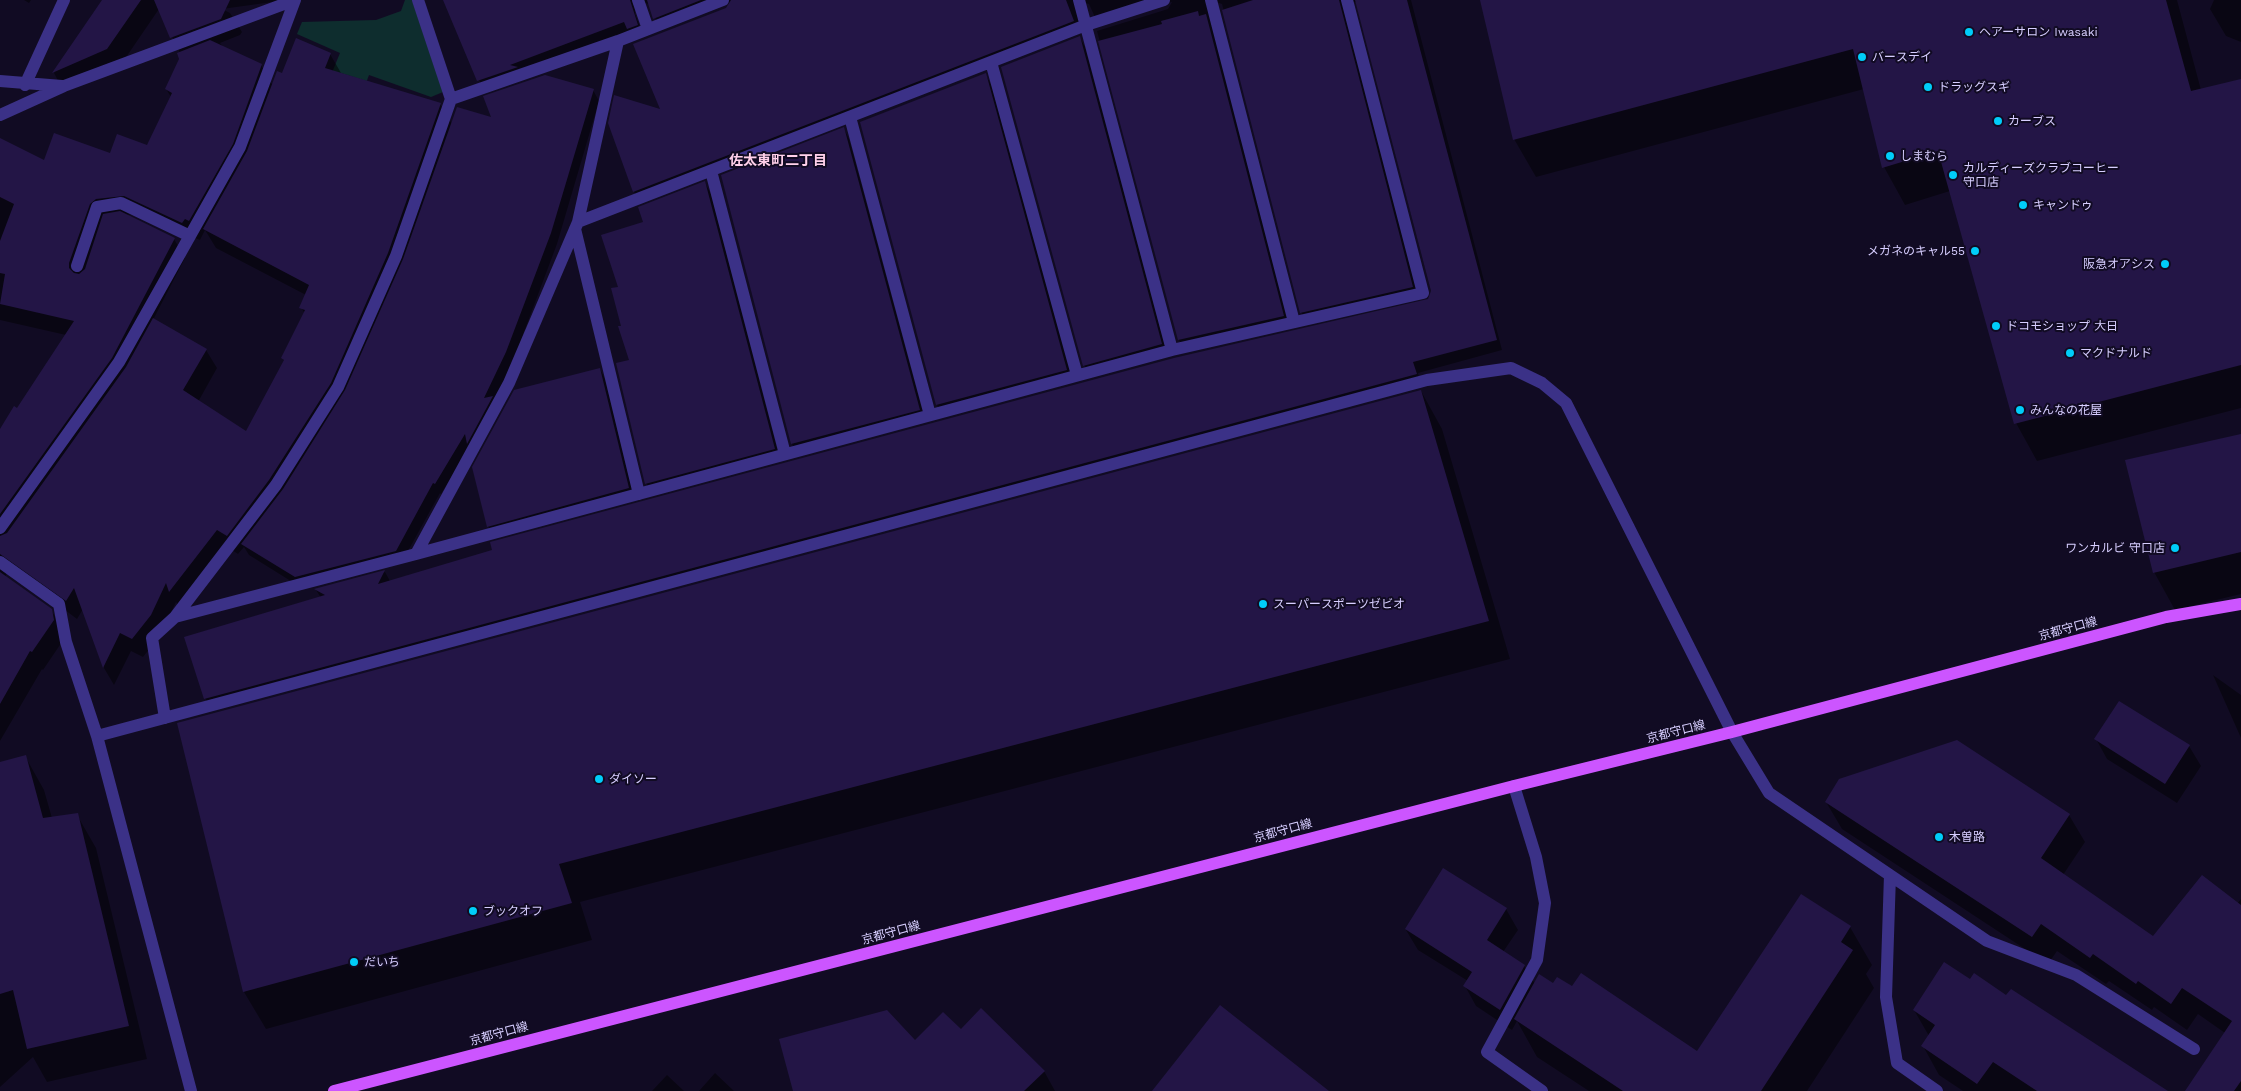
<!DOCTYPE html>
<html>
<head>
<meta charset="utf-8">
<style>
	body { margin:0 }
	canvas { display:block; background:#110b23 }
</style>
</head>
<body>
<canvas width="2241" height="1091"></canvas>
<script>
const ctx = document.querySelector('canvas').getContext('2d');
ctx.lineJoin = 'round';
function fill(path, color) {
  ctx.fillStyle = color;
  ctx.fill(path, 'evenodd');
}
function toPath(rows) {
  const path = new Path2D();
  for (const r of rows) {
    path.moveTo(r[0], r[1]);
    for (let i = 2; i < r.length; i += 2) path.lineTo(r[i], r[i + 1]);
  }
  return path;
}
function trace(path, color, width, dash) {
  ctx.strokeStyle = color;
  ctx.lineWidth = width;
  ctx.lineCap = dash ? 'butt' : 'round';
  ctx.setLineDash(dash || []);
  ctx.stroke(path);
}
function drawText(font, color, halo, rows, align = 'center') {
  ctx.font = font + ' "Work Sans","Noto Sans JP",sans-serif';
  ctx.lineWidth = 4;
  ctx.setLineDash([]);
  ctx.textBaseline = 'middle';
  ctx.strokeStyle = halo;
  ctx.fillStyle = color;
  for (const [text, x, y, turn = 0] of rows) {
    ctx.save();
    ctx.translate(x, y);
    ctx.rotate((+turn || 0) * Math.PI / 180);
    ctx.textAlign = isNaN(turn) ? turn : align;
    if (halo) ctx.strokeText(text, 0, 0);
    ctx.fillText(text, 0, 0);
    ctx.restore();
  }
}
fill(toPath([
	[405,0,412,0,443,92,431,97,369,75,354,115,320,102,340,53,297,34,302,22,376,20,401,11]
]), '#0e2d2e');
fill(toPath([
	[24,0,31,0,29,3],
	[103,0,287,0,222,9,230,13,242,32,240,35,220,43,224,48,261,65,273,86,282,75,330,54,341,73,440,104,452,124,493,119,593,90,599,101,557,244,512,364,470,446,441,494,440,493,402,562,302,588,249,555,244,547,238,554,229,548,181,609,176,602,161,634,143,657,131,651,114,685,104,668,83,609,77,619,17,574,7,573,5,577,51,610,62,629,64,639,43,670,42,669,0,741,0,430,18,410,66,335,0,320,0,140,45,162,111,154,148,146,171,97,166,89,181,59,180,53,159,9,118,69,64,92,54,73],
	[136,214,200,240,205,230,216,248,306,295,301,307,305,314,282,358,285,362,246,433,198,402,217,368,206,350,153,320,185,258,174,239,125,215],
	[444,0,1411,0,1502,350,1418,373,1421,385,211,709,205,698,321,598,316,590,385,572,390,581,1425,302,1432,295,1356,2,1347,4,1418,297,1307,322,1301,312,1222,4,1216,2,1289,326,1185,350,1179,340,1097,31,1168,9,1172,2,1098,24,1089,4,1082,2,1081,31,640,202,634,192,662,111,731,3,726,2,660,28,649,4,641,2,635,9,635,14,643,35,484,91],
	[1481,0,2177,0,2201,90,2241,81,2241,408,2037,461,2016,423,1950,191,1905,205,1884,167,1864,89,1536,177,1514,139],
	[2214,0,2241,0,2241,42,2226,36,2210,9],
	[1080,38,1085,47,1167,354,1090,375,1084,365],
	[985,74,992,86,1073,381,944,416,937,405,861,122],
	[844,129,849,139,925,420,798,454,792,444,722,176],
	[705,183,711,194,780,460,652,494,646,483,631,361,623,326,619,288,645,223],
	[600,369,605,379,634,498,493,536,488,526],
	[1421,391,1442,429,1510,659,580,902,592,940,266,1029,244,992],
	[2241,435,2241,594,2175,610,2154,572],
	[2213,675,2241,695,2241,738],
	[2119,702,2189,746,2201,766,2177,803,2107,759,2096,739],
	[25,756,44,790,52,818,77,815,96,848,147,1059,47,1082,33,1057,0,1087,0,764],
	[1826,802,2069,815,2085,842,2063,875,2153,937,2237,904,2241,899,2241,1091,2215,1091,2225,1033,2198,1014,2187,1030,2154,1007,2152,1010,2109,981,2106,984,2057,951,2048,964,1842,829],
	[1444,870,1506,909,1518,930,1503,952,1524,966,1535,984,1572,988,1698,1052,1850,927,1872,965,1866,974,1874,988,1807,1091,1589,1091,1537,1057,1517,1021,1512,1030,1476,1006,1465,986,1468,981,1418,950,1406,930],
	[1970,981,2166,1091,1963,1091,1939,1075,1923,1046,1929,1036,1914,1010],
	[961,1031,1044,1071,1055,1091,794,1091,915,1042],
	[715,1073,734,1091,699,1091],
	[667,1075,684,1091,652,1091]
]), '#0007');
fill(toPath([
	[102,0,141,0,107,49,52,73],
	[154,0,230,0,221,19,170,38],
	[443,0,630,0,638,25,627,29,624,22,510,65,518,67,477,81],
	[647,0,701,0,653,19],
	[731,0,1066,0,1074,21,633,192,608,123,614,95,660,109,633,44,726,8],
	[1253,0,1339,0,1413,287,1300,313,1222,10],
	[1355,0,1407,0,1497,340,1413,362,1417,374,204,699,184,637,325,595,314,589,385,570,378,584,492,550,490,542,1174,358,1428,299,1431,291],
	[1480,0,2166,0,2191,91,2241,79,2241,365,2014,424,1938,151,1882,168,1853,49,1513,140],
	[1198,11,1199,16,1206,14,1284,316,1178,340,1098,41,1162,24,1161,21],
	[1080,36,1162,344,1083,366,1001,67],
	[296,38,331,53,325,68,441,103,388,253,331,383,269,480,227,536,217,530,169,592,166,583,151,615,132,639,120,633,103,668,74,588,66,601,0,554,0,536,7,533,126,367,153,318,207,349,183,390,246,431,284,360,281,358,305,310,299,308,309,285,203,229,247,151,277,71,282,73],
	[210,40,262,64,233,144,189,221,185,219,182,223,124,196,96,199,90,204,69,263,69,268,74,273,79,274,85,269,103,214,120,211,175,238,112,358,0,514,0,429,14,406,17,408,74,321,0,304,5,274,0,273,0,241,14,204,0,197,0,138,44,160,54,133,110,153,117,134,147,145,172,93,165,89,179,59,177,53],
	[986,73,1067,370,936,405,860,122],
	[545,75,594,89,551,233,506,352,484,398,493,396,467,444,465,434,435,484,433,483,396,551,295,577,241,544,283,489,345,390,403,259,457,107,491,117,483,96],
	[844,127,920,410,791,444,721,175],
	[705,181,775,449,645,484,616,363,629,360,618,326,621,326,611,288,618,287,601,235,643,222,638,207],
	[600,368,629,488,487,527,472,467,514,390],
	[1421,390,1489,621,559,864,572,903,243,992,177,723],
	[2241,434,2241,552,2153,573,2125,460],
	[0,572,52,609,54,620,32,652,30,651,0,704],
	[2119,701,2190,745,2165,784,2094,739],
	[1957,740,2070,814,2041,858,2153,936,2202,875,2241,905,2241,1081,2234,1091,2185,1091,2232,1021,2182,988,2171,1004,2138,981,2136,984,2093,954,2090,958,2041,924,2032,937,1825,802,1839,779],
	[26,755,43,818,78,813,129,1026,27,1049,13,990,0,994,0,762],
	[1443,868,1507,908,1487,940,1525,965,1500,1010,1463,986,1472,972,1405,929],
	[1801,894,1851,926,1841,942,1853,950,1761,1091,1623,1091,1514,1019,1539,974,1553,983,1557,977,1572,986,1581,973,1697,1051],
	[1944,962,1970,979,1974,973,2006,995,2011,989,2168,1091,2037,1091,1993,1062,1977,1084,1921,1046,1935,1025,1913,1010],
	[1220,1005,1329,1091,1152,1091],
	[981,1008,1045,1071,1024,1091,793,1091,779,1039,887,1010,915,1040,943,1012,961,1029]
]), '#231546');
trace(toPath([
	[638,0,648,29],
	[1079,0,1172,350],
	[1211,0,1294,322],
	[618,41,578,222,509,383,416,554,1172,350,1423,293,1347,0],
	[991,62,1077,375],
	[0,81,62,86],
	[25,85,64,0],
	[451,99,618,41,723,0],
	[0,115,64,86,295,0],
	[850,117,930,415],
	[711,171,785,454],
	[578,222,1086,25,1164,0],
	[575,229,639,494],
	[77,266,97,207,121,203,190,236],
	[0,528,119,362,240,147,295,0],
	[0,562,59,604,66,642,97,736,191,1091],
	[175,617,276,485,338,387,396,256,451,99,418,0],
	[165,718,152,638,175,617,416,554],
	[97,736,1427,380,1511,368,1542,383,1566,403,1732,732,1769,793,1987,941,2076,975,2194,1049],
	[1514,786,1536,857,1545,903,1537,960,1487,1052,1542,1091],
	[1890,875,1886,997,1897,1063,1937,1091]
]), '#3b3187', 12);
trace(toPath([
	[334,1091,1514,786,1732,732,2166,617,2241,604]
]), '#c5f', 12);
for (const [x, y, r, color] of [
	[1969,32,5,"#00cdf9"],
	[1862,57,5,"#00cdf9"],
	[1928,87,5,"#00cdf9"],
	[1998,121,5,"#00cdf9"],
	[1890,156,5,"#00cdf9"],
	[1953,175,5,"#00cdf9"],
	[2023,205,5,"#00cdf9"],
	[1975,251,5,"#00cdf9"],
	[2165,264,5,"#00cdf9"],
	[1996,326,5,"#00cdf9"],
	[2070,353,5,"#00cdf9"],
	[2020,410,5,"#00cdf9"],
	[2175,548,5,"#00cdf9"],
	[1263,604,5,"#00cdf9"],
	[599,779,5,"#00cdf9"],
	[1939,837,5,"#00cdf9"],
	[473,911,5,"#00cdf9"],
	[354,962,5,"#00cdf9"]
]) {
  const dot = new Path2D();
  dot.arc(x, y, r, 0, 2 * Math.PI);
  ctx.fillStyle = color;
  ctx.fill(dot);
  trace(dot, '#110b23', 2);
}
drawText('12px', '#d7ceff', '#110b23', [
	["ヘアーサロン Iwasaki",1979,32],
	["バースデイ",1872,57],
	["ドラッグスギ",1938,87],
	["カーブス",2008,121],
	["しまむら",1900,156],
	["カルディーズクラブコーヒー",1963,168],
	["守口店",1963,182],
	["キャンドゥ",2033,205],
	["メガネのキャル55",1965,251,"right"],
	["阪急オアシス",2155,264,"right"],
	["ドコモショップ 大日",2006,326],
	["マクドナルド",2080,353],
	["みんなの花屋",2030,410],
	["ワンカルビ 守口店",2165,548,"right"],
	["スーパースポーツゼビオ",1273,604],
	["ダイソー",609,779],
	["木曽路",1949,837],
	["ブックオフ",483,911],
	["だいち",364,962]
], 'left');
drawText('12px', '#d7ceff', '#110b23', [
	["京都守口線",2068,629,-15],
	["京都守口線",1676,732,-14],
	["京都守口線",1283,831,-15],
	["京都守口線",891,933,-15],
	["京都守口線",499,1034,-15]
]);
drawText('bold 14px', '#ffd0ea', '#110b23', [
	["佐太東町二丁目",778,161]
]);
</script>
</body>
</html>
